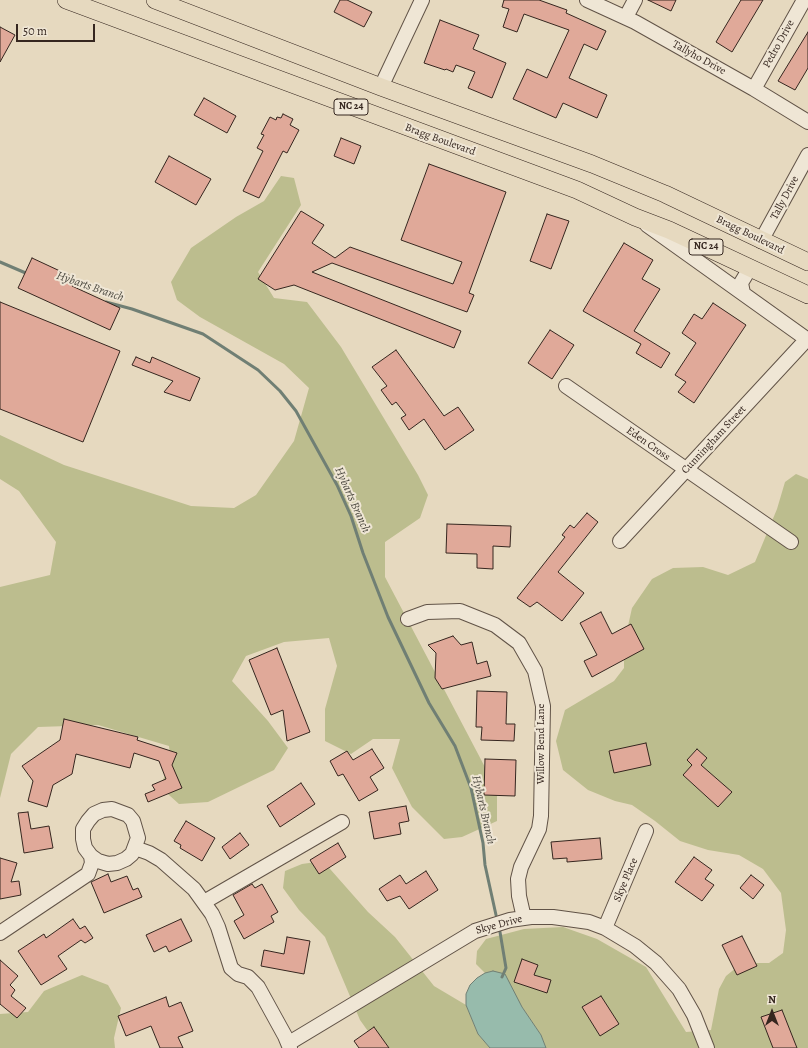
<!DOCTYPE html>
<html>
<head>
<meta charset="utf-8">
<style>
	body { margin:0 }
	#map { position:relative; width:808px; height:1048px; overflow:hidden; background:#e6d9bf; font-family:Alegreya,serif }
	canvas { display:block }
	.north { position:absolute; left:752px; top:992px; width:40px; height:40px; -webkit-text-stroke:3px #efe6d5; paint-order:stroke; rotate:0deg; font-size:11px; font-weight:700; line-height:16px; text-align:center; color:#35261f }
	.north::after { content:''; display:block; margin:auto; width:14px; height:18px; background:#35261f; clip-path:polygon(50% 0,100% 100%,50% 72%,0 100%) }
	.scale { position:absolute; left:16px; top:24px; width:79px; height:18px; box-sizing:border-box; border:2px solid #35261f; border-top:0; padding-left:5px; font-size:12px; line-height:14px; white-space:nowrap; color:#35261f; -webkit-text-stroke:3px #efe6d5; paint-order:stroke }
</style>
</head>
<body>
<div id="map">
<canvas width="808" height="1048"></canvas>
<div class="north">N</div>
<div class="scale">50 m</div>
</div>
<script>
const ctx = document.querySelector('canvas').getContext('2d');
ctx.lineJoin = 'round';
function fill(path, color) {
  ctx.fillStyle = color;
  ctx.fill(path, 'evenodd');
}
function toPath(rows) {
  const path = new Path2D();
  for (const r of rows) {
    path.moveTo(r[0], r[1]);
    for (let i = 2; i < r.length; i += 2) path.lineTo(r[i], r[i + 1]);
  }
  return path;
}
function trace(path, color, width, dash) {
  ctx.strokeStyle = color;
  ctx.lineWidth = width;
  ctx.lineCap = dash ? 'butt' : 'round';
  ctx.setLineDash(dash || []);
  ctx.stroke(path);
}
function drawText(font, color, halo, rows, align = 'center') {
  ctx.font = font + ' Alegreya,serif';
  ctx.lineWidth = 4;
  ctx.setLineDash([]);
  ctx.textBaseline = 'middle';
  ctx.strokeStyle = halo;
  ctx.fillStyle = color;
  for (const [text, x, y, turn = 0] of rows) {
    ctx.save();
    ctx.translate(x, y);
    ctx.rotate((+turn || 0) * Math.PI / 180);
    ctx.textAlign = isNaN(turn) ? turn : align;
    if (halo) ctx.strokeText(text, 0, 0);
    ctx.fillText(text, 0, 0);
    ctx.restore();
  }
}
fill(toPath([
	[281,176,294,178,301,205,258,272,274,298,307,302,341,347,418,475,428,495,420,518,385,542,385,577,497,790,497,821,462,837,444,839,412,807,392,768,400,739,373,739,351,754,325,741,325,709,337,666,329,638,284,642,246,656,232,681,268,721,288,748,274,770,208,802,179,804,159,786,171,766,169,746,98,725,38,727,11,754,0,798,0,587,50,575,56,542,19,491,0,479,0,435,64,465,191,506,234,508,256,495,294,441,309,388,284,364,200,317,177,300,171,282,191,248,236,217,264,201],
	[796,474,808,479,808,1048,546,1048,541,1035,522,1007,493,971,485,973,476,964,477,951,486,939,524,929,563,927,597,939,646,967,686,1032,711,1030,719,989,726,976,742,963,769,963,783,953,786,930,781,893,763,869,739,855,708,850,680,841,655,821,632,805,615,801,588,790,563,770,556,741,565,710,614,681,624,668,624,644,632,608,652,579,673,568,703,567,728,575,755,562,777,509,785,482],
	[323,861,368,912,395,937,434,986,466,1005,478,1034,490,1048,380,1048,360,1020,325,937,299,910,283,888,285,871,302,864],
	[82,975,108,985,121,1008,114,1038,115,1048,0,1048,0,1014,28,1012,44,991]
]), '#bcbd8e');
const water = toPath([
	[493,971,505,974,522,1007,541,1035,546,1048,490,1048,478,1034,466,1005,466,994,470,985,477,978,485,973,493,971]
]);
fill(water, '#97bbac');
trace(water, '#707f74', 1);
trace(toPath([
	[0,262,28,274],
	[106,302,132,309,203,334,258,370,280,391,296,411,337,485,351,516,363,553,388,617,429,703,455,746,471,788,483,843,485,865,496,915],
	[500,932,506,968,502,977]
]), '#707f74', 3);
const building = toPath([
	[340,0,347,0,372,12,364,27,334,12,340,0],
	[504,0,539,0,567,10,566,13,606,31,597,50,584,44,569,78,607,95,597,118,563,103,556,118,513,99,527,69,547,78,569,30,524,14,517,32,503,27,509,9,502,7,504,0],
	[648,0,676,0,671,11,648,0],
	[741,0,763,0,732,52,716,42,741,0],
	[440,20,479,35,473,49,506,63,492,98,468,88,475,72,456,65,453,72,446,69,445,70,424,63,440,20],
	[0,27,15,35,0,62,0,27],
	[808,32,808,68,795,90,778,81,808,32],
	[204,98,236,116,227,133,194,115,204,98],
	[283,114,293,119,290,125,299,130,287,153,283,151,259,198,243,191,263,151,257,148,264,135,261,134,270,117,276,120,277,117,281,118,283,114],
	[341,138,361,146,354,164,334,156,341,138],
	[169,156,211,179,196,205,155,182,169,156],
	[429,164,506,192,469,293,474,295,467,312,332,263,312,272,461,331,454,348,294,285,275,290,258,279,301,211,324,225,312,243,335,258,350,247,453,284,462,262,401,240,429,164],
	[547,214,569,221,551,269,530,261,547,214],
	[624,243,653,260,642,279,660,289,634,331,670,353,661,368,636,353,641,344,583,311,624,243],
	[32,258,75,278,72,286,120,308,110,330,18,288,32,258],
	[0,302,120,351,83,442,0,409,0,302],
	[713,303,746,325,694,403,678,392,686,382,675,375,696,343,682,333,694,314,702,319,713,303],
	[550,330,574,345,552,379,528,363,550,330],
	[396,350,444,416,458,407,474,430,445,450,424,419,409,430,401,418,406,415,396,402,392,405,381,390,387,386,372,367,396,350],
	[136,357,150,363,152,357,200,378,190,401,164,392,173,381,132,365,136,357],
	[587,513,598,522,558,572,584,593,562,621,537,602,530,607,517,598,565,537,562,535,570,525,574,528,587,513],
	[447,524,511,526,510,547,493,546,493,569,477,568,477,554,446,553,447,524],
	[601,612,612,634,631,624,644,649,592,677,584,661,597,655,580,623,601,612],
	[453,636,461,645,472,642,477,664,487,661,491,676,442,689,435,678,436,653,428,645,453,636],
	[277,648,310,732,287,741,283,710,271,715,249,660,277,648],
	[477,691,507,692,506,724,515,724,514,741,481,740,482,727,476,727,477,691],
	[64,719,138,737,137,740,177,753,172,765,182,788,148,802,145,794,155,790,152,785,166,779,159,761,134,753,130,768,76,754,72,774,53,785,47,807,28,801,33,781,22,766,60,740,64,719],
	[646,743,651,765,614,773,609,751,646,743],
	[372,749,384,768,370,777,378,790,359,801,343,774,338,776,330,761,347,751,353,760,372,749],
	[697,749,707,758,701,765,732,792,718,807,683,775,692,765,687,760,697,749],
	[485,759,516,760,515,796,484,795,485,759],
	[301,783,315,804,280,827,267,806,301,783],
	[406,806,409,821,399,823,401,834,374,839,369,812,406,806],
	[28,812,31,829,49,826,53,848,24,853,18,813,28,812],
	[186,821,215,838,202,861,180,848,181,845,174,841,186,821],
	[240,833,249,845,230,859,222,847,240,833],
	[600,838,602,859,567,862,567,858,553,859,551,842,600,838],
	[338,843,346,857,319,874,310,860,338,843],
	[694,857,712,870,705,879,714,885,702,901,675,882,694,857],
	[0,858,17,863,11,882,19,881,21,895,0,899,0,858],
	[426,871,438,890,409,909,400,896,387,901,379,889,400,875,406,884,426,871],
	[108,874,111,882,127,876,133,890,138,888,142,897,104,913,91,882,108,874],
	[751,875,764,885,753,899,740,888,751,875],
	[252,884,255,888,262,884,278,912,271,916,274,922,244,939,234,921,244,915,233,895,252,884],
	[73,919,80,929,85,926,93,938,85,943,81,940,58,956,67,969,41,985,18,951,44,934,46,938,73,919],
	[181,919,192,941,169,952,166,946,154,952,146,935,181,919],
	[742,936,757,966,737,975,722,945,742,936],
	[287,937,310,941,304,974,261,966,264,950,284,954,287,937],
	[522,959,538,965,534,975,551,980,547,993,514,982,522,959],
	[0,960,18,976,10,985,15,990,11,996,26,1008,17,1018,0,1004,0,960],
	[601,996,619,1024,600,1036,582,1007,601,996],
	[166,997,169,1007,181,1002,193,1031,178,1037,183,1048,160,1048,151,1026,126,1036,118,1016,166,997],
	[782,1010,797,1048,773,1048,761,1017,782,1010],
	[374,1027,389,1048,359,1048,354,1041,374,1027]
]);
fill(building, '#e0a999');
trace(building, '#35261f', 1);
const minor = toPath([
	[587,0,635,22,754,89,808,122],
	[626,17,635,0],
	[381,87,422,0],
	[754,89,804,0],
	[647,225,808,340],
	[761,241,808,155],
	[743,293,741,283,750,268],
	[566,386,791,542],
	[620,541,807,339],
	[408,619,427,612,460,611,495,625,519,643,535,671,543,706,541,816,539,829,521,867,518,879,519,896,524,918],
	[135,848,149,853,161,860,194,889,212,914,218,927,231,968,238,974,248,977,258,987,285,1036,290,1048],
	[204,902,342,822],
	[605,928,646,831],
	[0,933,88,874,92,863,91,856,85,848,83,839,83,829,88,821,94,814,103,810,112,809,128,815,133,821,138,838,132,854,126,859,117,863,108,864,98,861,91,856],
	[289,1043,475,931,510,920,531,917,553,917,589,922,605,928,635,946,656,963,679,989,694,1015,707,1048]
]);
const major = toPath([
	[66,0,577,190,635,217,669,230,808,295],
	[155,0,381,87,592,164,665,194,808,262]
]);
trace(minor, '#615347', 16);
trace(major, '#35261f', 18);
trace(minor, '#efe6d5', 14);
trace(major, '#e6d9bf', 17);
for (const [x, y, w] of [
	[351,107,34],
	[706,247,34]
]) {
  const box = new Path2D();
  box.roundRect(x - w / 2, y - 8, w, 16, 3);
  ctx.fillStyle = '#efe6d5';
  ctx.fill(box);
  trace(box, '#35261f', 1);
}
drawText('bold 10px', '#35261f', null, [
	["NC 24",351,107],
	["NC 24",706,247]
]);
drawText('11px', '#35261f', '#efe6d5', [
	["Pedro Drive",779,44,-61],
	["Tallyho Drive",699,58,29],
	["Bragg Boulevard",440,140,20],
	["Tally Drive",785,198,-62],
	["Bragg Boulevard",750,235,26],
	["Cunningham Street",714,440,-47],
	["Eden Cross",648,444,35],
	["Willow Bend Lane",541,744,-90],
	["Skye Place",626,880,-67],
	["Skye Drive",499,925,-15]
]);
drawText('italic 12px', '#4e4b42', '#efe6d5', [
	["Hybarts Branch",90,287,19],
	["Hybarts Branch",352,500,66],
	["Hybarts Branch",483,810,77]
]);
</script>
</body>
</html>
